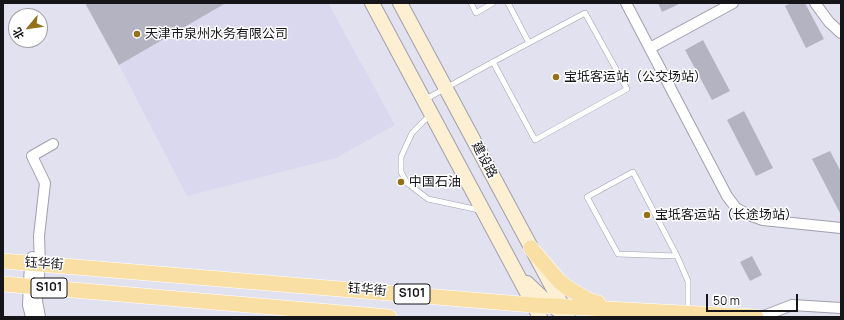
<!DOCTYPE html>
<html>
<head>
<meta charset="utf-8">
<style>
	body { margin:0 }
	#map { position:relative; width:844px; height:320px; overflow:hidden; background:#e1e1ef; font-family:Manrope,"Noto Sans SC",sans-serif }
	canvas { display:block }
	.frame { position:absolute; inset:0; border:4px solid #15151a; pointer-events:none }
	.north { position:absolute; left:8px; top:8px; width:40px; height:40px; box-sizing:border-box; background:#fff; border:1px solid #a1a1a3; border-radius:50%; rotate:241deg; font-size:11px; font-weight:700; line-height:16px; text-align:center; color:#15151a }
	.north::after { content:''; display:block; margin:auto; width:14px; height:18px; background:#947119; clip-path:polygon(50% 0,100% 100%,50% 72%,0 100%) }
	.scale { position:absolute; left:706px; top:294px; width:92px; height:18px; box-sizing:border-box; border:2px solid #15151a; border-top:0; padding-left:5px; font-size:12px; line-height:14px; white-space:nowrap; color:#15151a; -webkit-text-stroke:3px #fff; paint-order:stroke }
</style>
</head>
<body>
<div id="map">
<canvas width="844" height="320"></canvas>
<div class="frame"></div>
<div class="north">北</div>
<div class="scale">50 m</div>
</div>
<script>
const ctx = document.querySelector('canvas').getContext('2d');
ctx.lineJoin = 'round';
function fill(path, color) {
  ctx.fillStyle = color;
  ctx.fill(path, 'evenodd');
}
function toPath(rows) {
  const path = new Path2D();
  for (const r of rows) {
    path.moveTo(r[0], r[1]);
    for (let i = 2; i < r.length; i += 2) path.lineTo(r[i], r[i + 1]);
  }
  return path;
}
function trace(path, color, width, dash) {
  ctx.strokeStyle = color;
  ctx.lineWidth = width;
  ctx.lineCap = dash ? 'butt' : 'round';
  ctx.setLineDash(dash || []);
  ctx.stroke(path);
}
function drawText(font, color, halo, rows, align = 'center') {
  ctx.font = font + ' Manrope,"Noto Sans SC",sans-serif';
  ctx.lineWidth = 3;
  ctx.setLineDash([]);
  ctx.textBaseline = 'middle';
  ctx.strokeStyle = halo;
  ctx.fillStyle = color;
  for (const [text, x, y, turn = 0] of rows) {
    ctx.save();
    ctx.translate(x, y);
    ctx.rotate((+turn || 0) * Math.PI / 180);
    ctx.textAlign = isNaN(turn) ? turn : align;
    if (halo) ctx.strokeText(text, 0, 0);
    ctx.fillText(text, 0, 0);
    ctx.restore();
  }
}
fill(toPath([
	[226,3,328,3,395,125,336,158,187,196,119,65]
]), '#d9d8ee');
fill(toPath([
	[85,3,226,3,119,65],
	[658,3,681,3,662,12],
	[791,3,805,3,824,39,806,48,785,6],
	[703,40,730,91,712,100,685,50],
	[744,111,773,168,756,176,727,120],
	[830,151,841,172,841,215,812,159],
	[752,256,762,275,750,281,740,262]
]), '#b3b3c1');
const service = toPath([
	[471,3,476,13,493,3],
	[508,3,529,43],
	[426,99,493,62,585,13,627,89,535,140,493,62],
	[430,115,412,133,401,157,401,172,407,183,428,199,479,210],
	[677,256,618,254,587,197,633,172,677,256,688,281,688,311]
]);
const minor = toPath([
	[626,3,727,196,736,208,749,215,763,220,841,228],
	[815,3,829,22,841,33],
	[650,48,733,3],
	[31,317,28,305,30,263,32,257],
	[40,317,37,301,40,264,39,236,45,183,32,156,53,144],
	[761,317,792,305,841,308]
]);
const secondary = toPath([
	[372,3,540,317],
	[400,3,562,305],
	[527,283,548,303,568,317]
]);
const primary = toPath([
	[531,248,559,281,568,288,588,300,598,303],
	[3,261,533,305,756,317],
	[3,284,389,317]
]);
trace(service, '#a09fad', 6);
trace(minor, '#a09fad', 12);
trace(secondary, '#a09fad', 16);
trace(primary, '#fff', 16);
trace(service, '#fff', 5);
trace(minor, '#fff', 10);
trace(secondary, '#fdefd1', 14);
trace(primary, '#fadfa4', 15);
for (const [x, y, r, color] of [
	[137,34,4,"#947119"],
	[556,77,4,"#947119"],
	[401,182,4,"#947119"],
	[647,215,4,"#947119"]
]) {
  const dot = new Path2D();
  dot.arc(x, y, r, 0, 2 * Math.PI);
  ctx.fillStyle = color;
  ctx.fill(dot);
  trace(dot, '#fff', 1.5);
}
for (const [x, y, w] of [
	[49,288,36],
	[412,294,36]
]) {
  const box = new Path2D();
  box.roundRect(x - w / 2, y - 10, w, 20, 3);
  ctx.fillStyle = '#fff';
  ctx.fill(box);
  trace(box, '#15151a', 1);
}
drawText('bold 12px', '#15151a', null, [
	["S101",49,288],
	["S101",412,294]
]);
drawText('13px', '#15151a', '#fff', [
	["天津市泉州水务有限公司",145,34],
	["宝坻客运站（公交场站）",564,77],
	["中国石油",409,182],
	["宝坻客运站（长途场站）",655,215]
], 'left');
drawText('13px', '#15151a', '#fff', [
	["建设路",484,160,62],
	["钰华街",44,264,4],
	["钰华街",367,290,5]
]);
</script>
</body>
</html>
